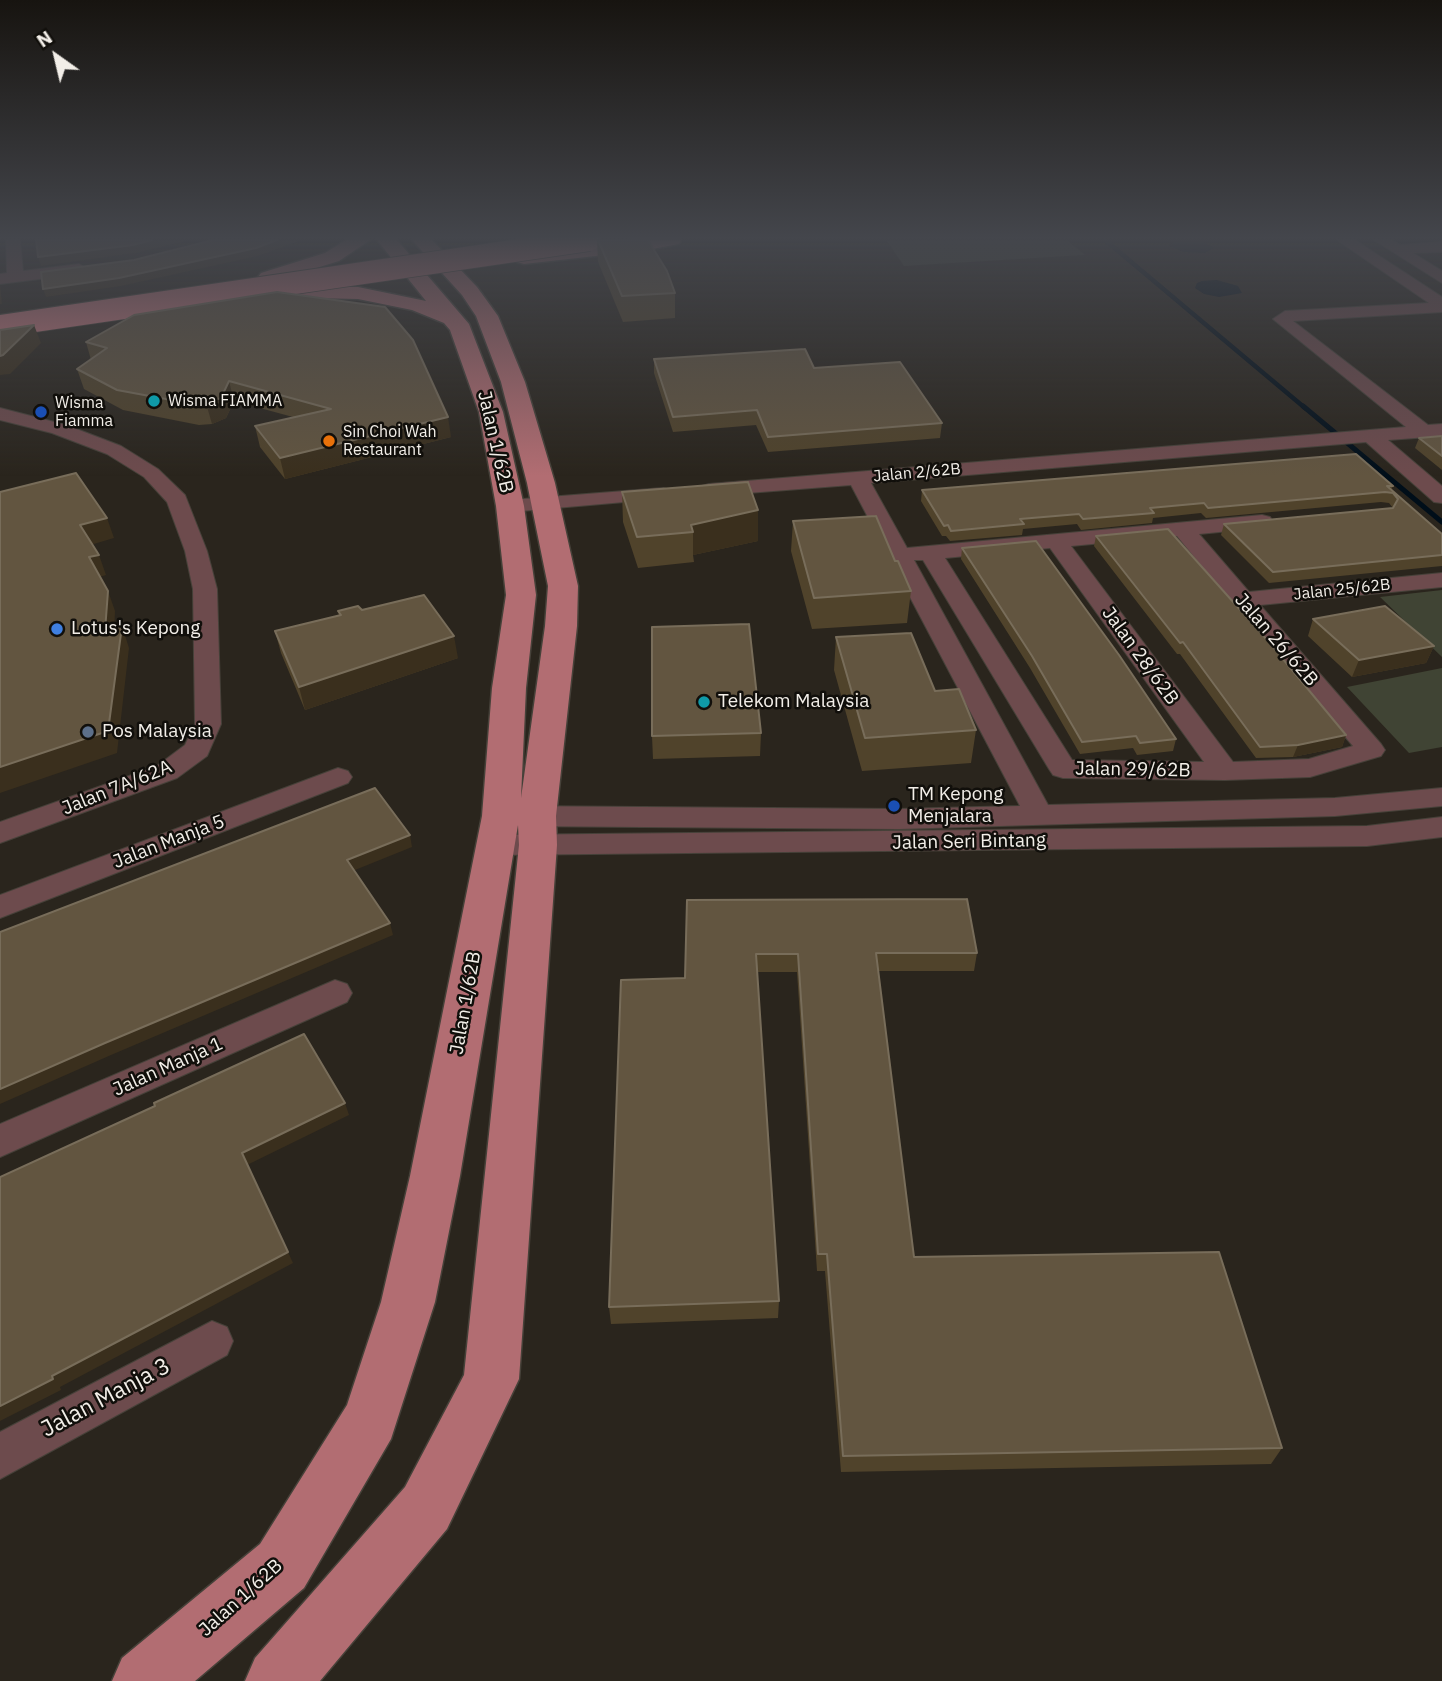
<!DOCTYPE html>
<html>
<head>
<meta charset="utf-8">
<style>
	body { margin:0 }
	#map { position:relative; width:1442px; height:1681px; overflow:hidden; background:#2a251d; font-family:"IBM Plex Sans",sans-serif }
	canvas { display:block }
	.north { position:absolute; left:21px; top:21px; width:70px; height:70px; -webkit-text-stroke:5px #110f0b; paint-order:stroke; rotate:326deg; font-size:19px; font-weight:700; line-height:28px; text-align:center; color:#f2eee8 }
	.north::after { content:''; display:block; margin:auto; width:24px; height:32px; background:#f2eee8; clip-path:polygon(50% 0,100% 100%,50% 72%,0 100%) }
</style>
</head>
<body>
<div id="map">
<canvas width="1442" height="1681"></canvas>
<div class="north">N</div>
</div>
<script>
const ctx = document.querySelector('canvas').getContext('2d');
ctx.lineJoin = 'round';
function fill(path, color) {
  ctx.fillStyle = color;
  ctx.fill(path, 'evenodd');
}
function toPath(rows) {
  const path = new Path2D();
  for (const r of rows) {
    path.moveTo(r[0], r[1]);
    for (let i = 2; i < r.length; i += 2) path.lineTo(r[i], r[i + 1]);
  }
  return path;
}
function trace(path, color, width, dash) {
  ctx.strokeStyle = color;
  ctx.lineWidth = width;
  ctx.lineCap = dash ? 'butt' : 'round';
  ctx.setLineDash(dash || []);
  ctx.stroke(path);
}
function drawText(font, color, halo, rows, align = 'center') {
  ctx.font = font + ' "IBM Plex Sans",sans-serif';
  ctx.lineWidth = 5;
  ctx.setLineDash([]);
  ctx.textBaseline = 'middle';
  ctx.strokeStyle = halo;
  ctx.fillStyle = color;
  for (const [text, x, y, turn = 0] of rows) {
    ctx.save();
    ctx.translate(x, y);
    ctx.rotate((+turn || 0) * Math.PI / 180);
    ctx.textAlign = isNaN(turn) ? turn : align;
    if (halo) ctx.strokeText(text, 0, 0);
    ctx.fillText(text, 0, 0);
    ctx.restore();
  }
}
fill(toPath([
	[886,240,1067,240,1085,255,904,266],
	[1442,590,1442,657,1380,597],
	[1442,668,1442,747,1409,753,1347,687]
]), '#404434');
fill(toPath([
	[1175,240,1200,240,1214,248,1205,253,1184,252,1169,246],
	[1217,280,1238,286,1242,293,1219,297,1204,294,1195,288,1197,283,1202,281]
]), '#000e19');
trace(toPath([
	[1105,240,1305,408]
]), '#000e19', 4.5);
trace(toPath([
	[1303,406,1442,522]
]), '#000e19', 5);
const minor = toPath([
	[6,240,20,240,23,271,79,264,87,269,79,274,0,284,0,274,7,273,6,240],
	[1337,240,1355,240,1442,297,1442,312,1293,321,1428,425,1442,424,1442,436,1388,440,1442,486,1442,503,1434,502,1366,442,871,483,907,548,1262,515,1270,517,1273,522,1270,527,1199,534,1249,592,1442,573,1442,587,1260,605,1381,744,1385,750,1381,756,1310,777,1225,780,1063,778,1053,775,1049,769,923,560,914,560,1048,805,1335,798,1442,788,1442,806,1335,816,899,829,515,826,505,823,500,816,505,809,515,806,899,809,1020,806,851,485,709,496,702,494,698,490,702,486,709,484,1406,427,1273,319,1285,311,1429,303,1337,240],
	[1177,536,1234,605,1353,746,1309,759,1233,762,1071,546,1177,536],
	[1050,548,1204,762,1072,760,945,558,1050,548],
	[1374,240,1392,240,1400,245,1442,242,1442,252,1413,253,1442,271,1442,283,1374,240],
	[0,408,66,425,121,446,158,469,185,495,207,551,217,589,221,724,207,756,177,778,0,843,0,822,157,766,185,745,195,724,193,589,185,551,167,502,144,477,107,454,52,433,0,420,0,408],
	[663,488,670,490,674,494,670,498,510,512,502,511,499,506,502,501,510,500,663,488],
	[338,768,348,771,352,777,348,783,0,918,0,895,338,768],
	[1442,817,1442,837,1367,846,495,855,484,852,480,845,484,838,495,835,1367,826,1442,817],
	[335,980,347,984,352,993,347,1002,0,1157,0,1124,335,980],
	[212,1321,227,1327,233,1341,227,1355,0,1479,0,1432,212,1321]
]);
const major = toPath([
	[346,240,370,240,339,261,268,283,261,281,258,277,261,273,325,253,346,240],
	[377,240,397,240,469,324,503,412,524,506,536,595,526,688,521,798,545,626,548,586,527,483,501,382,476,316,462,295,412,240,432,240,477,287,498,316,525,382,555,483,578,586,577,626,556,816,557,845,519,1379,447,1529,320,1681,245,1681,255,1658,405,1487,464,1375,519,845,518,825,460,1176,435,1302,391,1439,304,1588,195,1681,112,1681,122,1658,260,1544,347,1405,381,1302,410,1176,482,816,492,688,506,595,496,506,479,412,450,330,444,323,412,310,358,299,269,297,262,295,259,291,262,287,269,285,358,287,426,301,377,240],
	[629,240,656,240,659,244,649,250,524,264,517,262,514,258,517,254,524,252,629,240]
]);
const highway = toPath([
	[644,240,681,240,679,244,652,249,645,247,642,243,644,240]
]);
trace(minor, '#464139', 2);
trace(major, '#464139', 3);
trace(highway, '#464139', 3);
fill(minor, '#6d4b4d');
fill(major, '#b26d72');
fill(highway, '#cd7a81');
const highwayBridge = toPath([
	[0,326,589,240]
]);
trace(highwayBridge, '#464139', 24, []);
trace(highwayBridge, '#cd7a81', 22);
fill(toPath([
	[597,240,648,240,675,293,675,318,623,322,598,262],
	[86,342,451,437,285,479,260,447,255,426,293,417,234,401,226,418,212,424,199,425,123,410,84,389,77,369,91,360],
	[654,359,814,368,942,423,940,438,768,452,756,425,673,432,654,373],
	[1442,436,1442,470,1415,448,1419,438],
	[1393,486,1391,490,1442,534,1442,566,1269,583,1221,535,1224,524,1393,508,1389,503,1381,502,1206,518,1201,513,1153,518,1152,523,1081,530,1077,524,1023,529,1022,535,950,541,946,536,942,536,921,501,922,490],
	[622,492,758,541,693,555,694,562,638,568,623,522],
	[793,521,895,561,911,591,907,623,812,629,791,551],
	[1096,536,1346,735,1342,747,1293,757,1256,758,1180,654,1177,654,1094,546],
	[962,548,1176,739,1173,751,1137,755,1133,748,1080,754,1030,668,961,559],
	[362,610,458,658,305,710,281,653,275,631,339,616,338,611],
	[1313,619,1434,646,1426,663,1352,677,1308,636],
	[836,637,935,691,976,730,971,763,862,771,834,670],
	[761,733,760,756,653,759,652,736],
	[687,900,977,953,974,971,878,971,914,1257,1282,1448,1271,1464,841,1472,825,1271,817,1271,797,972,757,972,779,1301,778,1318,611,1324,609,1307,685,978]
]), '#50432b');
fill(toPath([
	[152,240,190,240,136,253,41,266,38,257],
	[277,240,302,240,258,256,121,286,46,297,43,289],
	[0,284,2,304,0,304],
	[34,325,41,343,10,374,0,375,0,356],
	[229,381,234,401,226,418,212,424,206,403],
	[448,417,451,437,285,479,280,458],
	[758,510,758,541,693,555,693,532,691,525],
	[107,518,114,538,87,546,80,525],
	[99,555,106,575,96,578,89,557],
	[108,591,115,611,113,653,105,631],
	[122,626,129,648,117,753,0,793,0,767],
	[454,636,458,658,305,710,299,687],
	[1434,646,1426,663,1352,677,1359,660],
	[1346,735,1342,747,1293,757,1298,745],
	[410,835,412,847,350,872,347,860],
	[390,923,393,935,111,1055,0,1104,0,1089,105,1043],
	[345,1103,349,1115,247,1165,242,1153],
	[288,1252,293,1263,60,1387,61,1390,0,1421,0,1406,52,1376]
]), '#3a2f1d');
const building = toPath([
	[36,240,152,240,133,245,38,257,36,240],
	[213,240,277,240,256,248,119,278,43,289,41,272,134,260,213,240],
	[598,240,648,240,667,271,675,293,622,296,598,240],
	[277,292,385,307,413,340,448,417,280,458,255,426,331,409,229,381,221,398,206,403,193,404,117,390,77,369,107,348,86,342,134,315,277,292],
	[34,325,3,355,0,356,0,330,34,325],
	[805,349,814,368,900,362,942,423,768,437,757,410,673,417,654,359,805,349],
	[1442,436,1442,456,1419,438,1442,436],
	[1356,454,1393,486,1387,486,1442,534,1442,555,1273,572,1224,524,1393,508,1398,499,1393,493,1385,492,1208,508,1204,503,1150,508,1154,513,1083,519,1079,514,1020,519,1024,524,951,531,948,525,944,526,922,490,1356,454],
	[76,473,107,518,80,525,99,555,89,557,108,591,105,631,122,626,108,731,0,767,0,492,76,473],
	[748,482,758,510,691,525,693,532,637,537,622,492,748,482],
	[876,516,895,561,898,561,911,591,814,598,793,521,876,516],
	[1168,529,1268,641,1346,735,1298,745,1260,747,1183,642,1180,643,1096,536,1168,529],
	[1036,541,1119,655,1176,739,1140,743,1136,736,1082,742,1032,656,962,548,1036,541],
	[424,595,454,636,299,687,275,631,341,615,338,611,358,606,362,610,424,595],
	[1385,606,1434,646,1359,660,1313,619,1385,606],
	[749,624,761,733,652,736,652,627,749,624],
	[911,633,935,691,959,689,976,730,865,738,836,637,911,633],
	[375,788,410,835,347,860,390,923,105,1043,0,1089,0,932,375,788],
	[967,899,977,953,876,953,914,1257,1219,1252,1282,1448,843,1456,827,1254,818,1254,798,954,756,954,779,1301,609,1307,621,980,685,978,687,900,967,899],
	[304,1034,345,1103,242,1153,288,1252,52,1376,53,1379,0,1406,0,1177,155,1106,154,1103,304,1034]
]);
fill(building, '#625540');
trace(building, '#786d5a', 2);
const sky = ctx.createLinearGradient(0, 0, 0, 476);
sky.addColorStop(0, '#171410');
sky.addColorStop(0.5, '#44464c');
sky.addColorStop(1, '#44464c00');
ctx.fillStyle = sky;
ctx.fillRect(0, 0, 1442, 476);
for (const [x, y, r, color] of [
	[154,401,7,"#0f9aa8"],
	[41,412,7,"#1a4fb4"],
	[329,441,7,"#e8710a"],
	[57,629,7,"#3f7fe0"],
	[704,702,7,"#0f9aa8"],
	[88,732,7,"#5c6f8a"],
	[894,806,7,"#1a4fb4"]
]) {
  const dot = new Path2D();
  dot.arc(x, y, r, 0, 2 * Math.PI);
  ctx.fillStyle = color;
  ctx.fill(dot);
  trace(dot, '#110f0b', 2.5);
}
drawText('16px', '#f2eee8', '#110f0b', [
	["Wisma FIAMMA",168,401],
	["Wisma",55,403],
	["Fiamma",55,421],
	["Sin Choi Wah",343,432],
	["Restaurant",343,450]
], 'left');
drawText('16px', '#f2eee8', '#110f0b', [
	["Jalan 2/62B",917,473,-5],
	["Jalan 25/62B",1342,590,-6]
]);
drawText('19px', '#f2eee8', '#110f0b', [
	["Jalan 1/62B",495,442,77],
	["Jalan 26/62B",1276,640,49],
	["Jalan 28/62B",1140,656,54],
	["Jalan 29/62B",1133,770,1],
	["Jalan 7A/62A",117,788,-22],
	["Jalan Manja 5",169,842,-21],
	["Jalan Seri Bintang",969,842,-1],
	["Jalan 1/62B",466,1003,-80],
	["Jalan Manja 1",168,1067,-24],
	["Jalan 1/62B",241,1598,-42]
]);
drawText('19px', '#f2eee8', '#110f0b', [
	["Lotus's Kepong",71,629],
	["Telekom Malaysia",718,702],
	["Pos Malaysia",102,732],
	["TM Kepong",908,795],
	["Menjalara",908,817]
], 'left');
drawText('23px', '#f2eee8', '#110f0b', [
	["Jalan Manja 3",106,1398,-28]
]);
</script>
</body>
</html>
